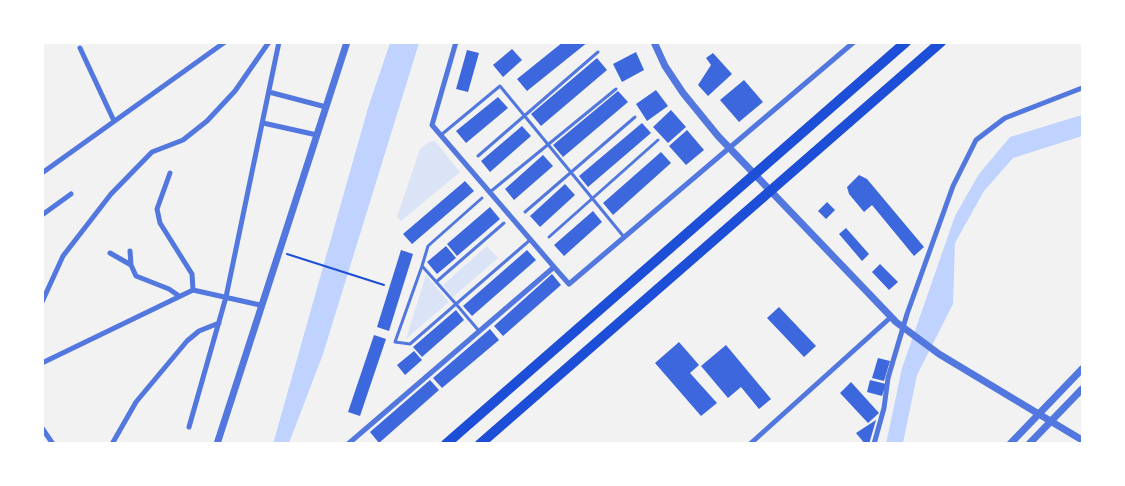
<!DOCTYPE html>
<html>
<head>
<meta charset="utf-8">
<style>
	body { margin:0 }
	#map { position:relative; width:1125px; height:486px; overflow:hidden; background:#f2f2f2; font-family:"Exo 2",sans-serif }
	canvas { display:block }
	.frame { position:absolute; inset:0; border:44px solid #fff; pointer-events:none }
</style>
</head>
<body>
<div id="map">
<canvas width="1125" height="486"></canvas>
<div class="frame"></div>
</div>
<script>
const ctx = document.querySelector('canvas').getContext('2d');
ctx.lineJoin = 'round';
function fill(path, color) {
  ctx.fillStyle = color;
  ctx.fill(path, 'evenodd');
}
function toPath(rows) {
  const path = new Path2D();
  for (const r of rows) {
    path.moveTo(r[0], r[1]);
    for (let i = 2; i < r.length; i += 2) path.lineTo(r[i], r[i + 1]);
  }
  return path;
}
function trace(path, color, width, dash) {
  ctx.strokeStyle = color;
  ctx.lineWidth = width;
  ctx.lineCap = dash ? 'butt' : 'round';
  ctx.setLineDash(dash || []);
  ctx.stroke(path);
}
fill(toPath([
	[435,141,460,172,401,221,397,217,420,149,429,142],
	[487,246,498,258,453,297,443,285],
	[426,275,449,302,406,339]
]), '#dbe4f7');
fill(toPath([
	[390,43,419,43,323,354,289,443,273,444,368,108],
	[1082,115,1082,136,1013,158,984,191,955,243,953,304,917,375,903,443,886,444,902,368,955,216,979,174,1010,137]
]), '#bfd3fe');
fill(toPath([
	[563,42,588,42,527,91,517,79],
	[512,49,522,60,503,77,493,65],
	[467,50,479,53,468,92,456,89],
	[636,52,644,70,622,82,613,64],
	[713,53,732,74,708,96,698,85,711,65,706,58],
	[597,58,607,70,541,126,531,114],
	[744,80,763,102,739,122,720,100],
	[656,90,668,106,647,121,636,104],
	[618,91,628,102,563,157,553,145],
	[498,97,508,108,466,143,456,131],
	[671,110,686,127,668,143,653,127],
	[642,123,651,133,588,187,579,176],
	[522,126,531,136,490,172,481,161],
	[687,130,704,150,686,165,669,146],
	[661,152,671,163,613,215,603,203],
	[543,155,553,166,514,200,505,189],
	[859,175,867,179,924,247,914,256,872,205,864,212,849,194,847,187],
	[465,181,474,191,412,244,403,234],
	[565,184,575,195,540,227,530,216],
	[827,202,835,210,826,219,818,211],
	[490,207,500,219,457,256,447,244],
	[593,211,602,222,564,256,554,245],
	[846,228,869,254,862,261,839,234],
	[446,246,456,258,437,274,427,262],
	[401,250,413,254,389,331,377,327],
	[527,250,536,260,472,316,463,306],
	[880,264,898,282,889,290,872,272],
	[552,274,561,285,503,336,494,326],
	[779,307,816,346,804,357,767,318],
	[456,310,464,320,422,357,413,347],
	[490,329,499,340,442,388,433,378],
	[374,335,386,339,360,416,348,412],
	[679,342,699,365,690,373,717,403,701,416,655,363],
	[726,345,771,399,759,409,741,387,728,398,701,366],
	[414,351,422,360,405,375,397,365],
	[878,358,890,361,884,381,872,378],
	[430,380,439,390,379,443,370,432],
	[870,380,886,384,882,396,867,392],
	[851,382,879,413,868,423,840,393],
	[876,420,869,444,865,444,856,433]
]), '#3d67dc');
trace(toPath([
	[287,254,384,285]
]), '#1d4ed8', 2);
trace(toPath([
	[441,135,500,86,624,237],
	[478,156,598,52],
	[490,192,616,89],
	[525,212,635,117],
	[549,237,658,140],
	[422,266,428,246,482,198],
	[436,282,504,223],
	[479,331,456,304,422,266,395,342,410,344,456,304,530,240]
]), '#5277de', 3);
trace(toPath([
	[80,48,114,121],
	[269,92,326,107],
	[263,123,317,135],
	[42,173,225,42],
	[170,173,157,209,160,223,192,274,193,290],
	[42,215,71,194],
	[130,251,131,265,136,276,169,289,179,296],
	[110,253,131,265],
	[554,267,569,284,854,42],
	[42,302,63,256,111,194,152,152,183,140,207,121,235,91,269,42],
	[42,363,193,290,260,305],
	[189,427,226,297,279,42],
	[42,428,53,444],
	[112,444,136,402,187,341,199,331,219,323],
	[348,444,554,267,432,125,456,42],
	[750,444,891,317],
	[874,444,884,408,888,378,907,314,953,186,976,140,1005,118,1082,88]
]), '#5277de', 5);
trace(toPath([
	[654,42,665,66,683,93,718,136,896,322,939,354,1082,440],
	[217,444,347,42],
	[1010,444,1082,369],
	[1029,444,1082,389]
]), '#5277de', 7);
trace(toPath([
	[446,444,906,42],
	[480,444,941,42]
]), '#1d4ed8', 10);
</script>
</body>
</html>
